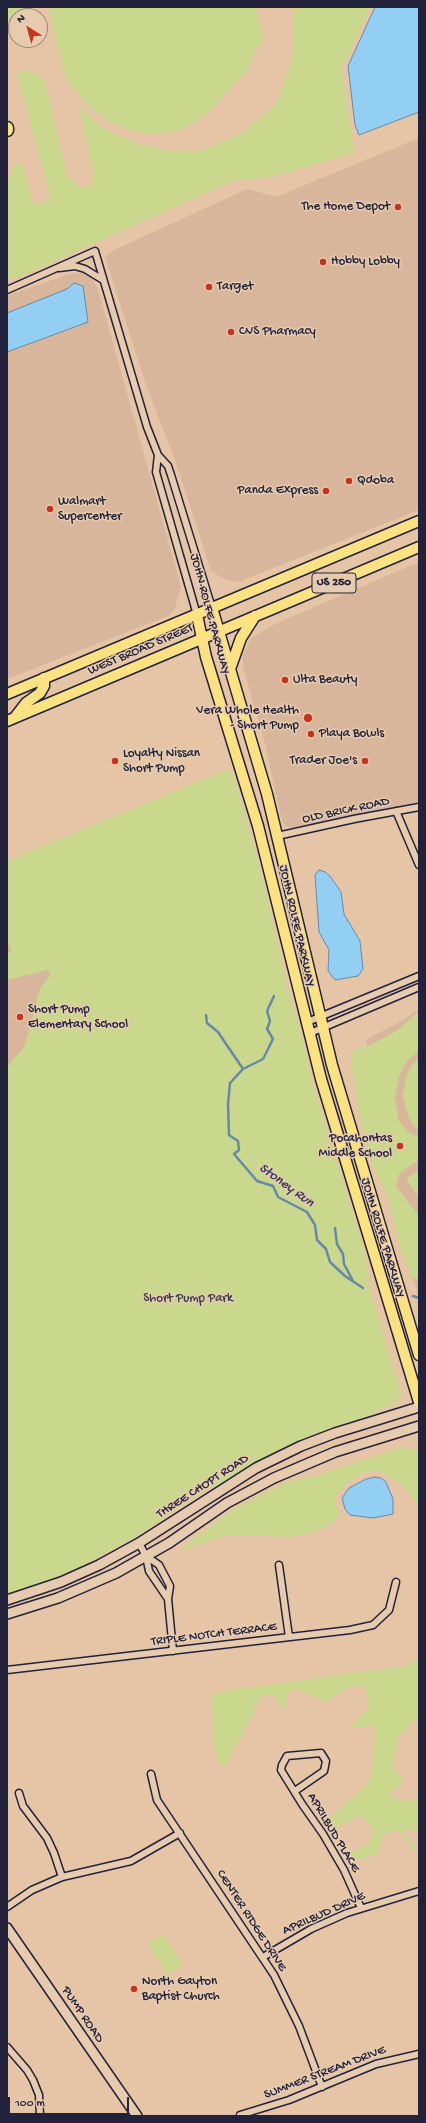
<!DOCTYPE html>
<html>
<head>
<meta charset="utf-8">
<style>
	body { margin:0 }
	#map { position:relative; width:426px; height:2123px; overflow:hidden; background:#e6c5a7; font-family:"Gochi Hand",sans-serif }
	canvas { display:block }
	.frame { position:absolute; inset:0; border:8px solid #22223b; pointer-events:none }
	.north { position:absolute; left:8px; top:8px; width:40px; height:40px; box-sizing:border-box; background:#e6cbae; border:1px solid #988780; border-radius:50%; rotate:323deg; font-size:11px; font-weight:700; line-height:16px; text-align:center; color:#22223b }
	.north::after { content:''; display:block; margin:auto; width:14px; height:18px; background:#c8321e; clip-path:polygon(50% 0,100% 100%,50% 72%,0 100%) }
	.scale { position:absolute; left:8px; top:2097px; width:121px; height:18px; box-sizing:border-box; border:2px solid #22223b; border-top:0; padding-left:5px; font-size:12px; line-height:14px; white-space:nowrap; color:#22223b; -webkit-text-stroke:3px #e6cbae; paint-order:stroke }
</style>
</head>
<body>
<div id="map">
<canvas width="426" height="2123"></canvas>
<div class="frame"></div>
<div class="north">N</div>
<div class="scale">100 m</div>
</div>
<script>
const ctx = document.querySelector('canvas').getContext('2d');
ctx.lineJoin = 'round';
function fill(path, color) {
  ctx.fillStyle = color;
  ctx.fill(path, 'evenodd');
}
function toPath(rows) {
  const path = new Path2D();
  for (const r of rows) {
    path.moveTo(r[0], r[1]);
    for (let i = 2; i < r.length; i += 2) path.lineTo(r[i], r[i + 1]);
  }
  return path;
}
function trace(path, color, width, dash) {
  ctx.strokeStyle = color;
  ctx.lineWidth = width;
  ctx.lineCap = dash ? 'butt' : 'round';
  ctx.setLineDash(dash || []);
  ctx.stroke(path);
}
function drawText(font, color, halo, rows, align = 'center') {
  ctx.font = font + ' "Gochi Hand",sans-serif';
  ctx.lineWidth = 3;
  ctx.setLineDash([]);
  ctx.textBaseline = 'middle';
  ctx.strokeStyle = halo;
  ctx.fillStyle = color;
  for (const [text, x, y, turn = 0] of rows) {
    ctx.save();
    ctx.translate(x, y);
    ctx.rotate((+turn || 0) * Math.PI / 180);
    ctx.textAlign = isNaN(turn) ? turn : align;
    if (halo) ctx.strokeText(text, 0, 0);
    ctx.fillText(text, 0, 0);
    ctx.restore();
  }
}
fill(toPath([
	[419,138,419,510,238,582,222,578,211,571,175,460,145,382,105,257,114,250,247,189,276,197],
	[81,273,92,278,98,289,181,587,174,611,166,617,7,679,7,296,69,274],
	[419,562,419,807,354,819,294,827,286,827,282,821,265,744,243,667,243,654,251,638,275,624],
	[7,916,51,974,40,989,25,1046,7,1067],
	[419,1009,419,1297,404,1251,367,1070,366,1040,403,1020]
]), '#d8b69b');
fill(toPath([
	[7,7,25,7,27,16,16,16,16,28,7,19],
	[49,7,255,7,264,39,254,53,248,70,211,110,190,125,176,132,156,134,132,132,110,122,93,110,70,85,63,69],
	[293,7,371,7,342,68,354,153,276,176,233,181,26,274,7,280,7,185,14,165,21,162,34,205,51,199,17,74,25,70,39,75,45,82,67,175,78,186,86,188,92,184,94,174,79,107,105,129,138,144,176,152,199,151,242,134,275,105,282,89,291,61,294,46],
	[229,769,236,784,261,871,292,1005,302,1036,313,1084,363,1246,372,1296,401,1393,397,1401,392,1405,301,1446,225,1487,210,1487,136,1537,96,1558,61,1582,7,1600,7,1067,25,1046,40,989,51,974,48,970,7,980,7,954,11,951,7,941,7,861],
	[419,1011,419,1050,407,1061,399,1076,395,1098,398,1119,407,1131,419,1138,419,1160,399,1174,396,1186,419,1216,419,1279,411,1277,406,1260,401,1252,388,1195,383,1188,370,1159,358,1108,350,1058,355,1050,373,1044,399,1029],
	[419,1058,419,1131,409,1119,403,1096,406,1076,412,1065],
	[419,1170,419,1197,406,1179],
	[402,1447,410,1448,419,1452,419,1507,405,1487,384,1473,368,1471,351,1480,338,1493,334,1501,340,1511,339,1517,330,1525,315,1532,293,1537,229,1535,178,1552,235,1508,289,1481,315,1476],
	[419,1659,419,1718,399,1735,392,1765,404,1781,389,1795,403,1801,419,1800,419,1831,405,1830,404,1832,418,1851,415,1852,400,1831,394,1830,388,1832,382,1837,379,1854,376,1855,350,1861,348,1853,368,1844,375,1831,362,1815,334,1828,325,1821,364,1789,372,1773,376,1726,350,1728,369,1707,365,1686,349,1687,327,1702,295,1689,285,1696,286,1715,274,1695,262,1695,227,1764,221,1765,215,1755,212,1701,212,1698,219,1692,406,1666],
	[163,1934,183,1965,168,1975,148,1944]
]), '#c9d88c');
const water = toPath([
	[375,7,419,7,419,112,359,135,355,125,348,66,375,7],
	[74,283,83,286,88,322,7,352,7,313,67,289,74,283],
	[319,870,325,872,330,876,341,892,344,914,360,941,363,969,358,976,335,980,328,971,329,950,319,932,318,917,315,875,319,870],
	[375,1477,381,1478,386,1482,393,1499,393,1514,373,1518,350,1515,345,1509,342,1498,349,1488,366,1479,375,1477]
]);
fill(water, '#92cff2');
trace(water, '#658aa9', 1);
trace(toPath([
	[274,996,267,1011,270,1021,267,1029,273,1039,263,1059,243,1069,230,1083,228,1104,229,1135,238,1141,239,1150,234,1154,257,1181,273,1186,278,1197,307,1212,315,1225,317,1240,326,1249,330,1262,345,1276,363,1288],
	[206,1015,207,1023,218,1032,243,1069],
	[335,1228,337,1244,343,1254,344,1264,353,1281],
	[413,1296,419,1298]
]), '#658aa9', 2.5);
const street = toPath([
	[59,268,75,266,85,269,103,280],
	[7,290,95,251,147,427,158,455,168,466,171,475,212,608],
	[158,455,156,472,197,615],
	[396,811,419,865],
	[277,836,354,819,419,807],
	[305,1023,419,976],
	[308,1034,419,987],
	[139,1543,146,1556,149,1571,168,1599],
	[146,1556,159,1565,170,1586,168,1599,173,1651],
	[279,1565,289,1637],
	[7,1670,350,1630,373,1625,389,1610,396,1582],
	[151,1774,157,1800,274,1975,299,2026,322,2087],
	[295,1791,324,1771,326,1761,321,1753,287,1756,282,1765,281,1770,302,1804,323,1834,344,1870,361,1908],
	[19,1793,23,1806,47,1838,54,1853,62,1877],
	[7,1907,32,1890,62,1877,131,1861,180,1833],
	[263,1957,311,1929,347,1913,419,1891],
	[7,2047,27,2070,33,2080,39,2095,40,2116],
	[240,2115,289,2100,376,2064,419,2054]
]);
const secondary = toPath([
	[7,1600,61,1582,99,1565,139,1543,256,1468,301,1446,335,1433,419,1407],
	[7,1614,58,1598,116,1573,169,1543,227,1503,274,1478,335,1452,419,1426],
	[7,1928,137,2116]
]);
const primary = toPath([
	[212,608,267,794,332,1065,419,1355],
	[197,615,206,657,258,826,321,1079,419,1402],
	[230,669,241,638,255,616],
	[7,694,419,521],
	[16,716,26,703,40,693,44,686,44,678],
	[7,721,419,547]
]);
const highway = toPath([
	[7,128,7,130]
]);
trace(street, '#22223b', 9);
trace(secondary, '#22223b', 12);
trace(primary, '#22223b', 13);
trace(highway, '#22223b', 15);
trace(street, '#e6cbae', 6);
trace(secondary, '#e6cbae', 9);
trace(primary, '#fae181', 10);
trace(highway, '#fae181', 12);
for (const [x, y, r, color] of [
	[398,207,4,"#c8321e"],
	[323,262,4,"#c8321e"],
	[209,287,4,"#c8321e"],
	[231,332,4,"#c8321e"],
	[349,481,4,"#c8321e"],
	[326,491,4,"#c8321e"],
	[50,509,4,"#c8321e"],
	[285,680,4,"#c8321e"],
	[308,718,5,"#c8321e"],
	[311,734,4,"#c8321e"],
	[115,761,4,"#c8321e"],
	[365,761,4,"#c8321e"],
	[20,1017,4,"#c8321e"],
	[400,1146,4,"#c8321e"],
	[134,1989,4,"#c8321e"]
]) {
  const dot = new Path2D();
  dot.arc(x, y, r, 0, 2 * Math.PI);
  ctx.fillStyle = color;
  ctx.fill(dot);
  trace(dot, '#e6cbae', 1.5);
}
for (const [x, y, w] of [
	[334,583,44]
]) {
  const box = new Path2D();
  box.roundRect(x - w / 2, y - 10, w, 20, 3);
  ctx.fillStyle = '#e6cbae';
  ctx.fill(box);
  trace(box, '#22223b', 1);
}
drawText('bold 12px', '#22223b', null, [
	["US 250",334,583]
]);
drawText('13px', '#22223b', '#e6cbae', [
	["The Home Depot",390,207,"right"],
	["Hobby Lobby",331,262],
	["Target",217,287],
	["CVS Pharmacy",239,332],
	["Qdoba",357,481],
	["Panda Express",318,491,"right"],
	["Walmart",58,502],
	["Supercenter",58,517],
	["Ulta Beauty",293,680],
	["Vera Whole Health",299,711,"right"],
	["- Short Pump",299,726,"right"],
	["Playa Bowls",319,734],
	["Loyalty Nissan",123,754],
	["Short Pump",123,769],
	["Trader Joe's",357,761,"right"],
	["Short Pump",28,1010],
	["Elementary School",28,1025],
	["Pocahontas",392,1139,"right"],
	["Middle School",392,1154,"right"],
	["North Gayton",142,1982],
	["Baptist Church",142,1997]
], 'left');
drawText('13px', '#22223b', '#e6cbae', [
	["JOHN ROLFE PARKWAY",209,614,75],
	["WEST BROAD STREET",141,650,-23],
	["OLD BRICK ROAD",346,811,-12],
	["JOHN ROLFE PARKWAY",296,926,77],
	["JOHN ROLFE PARKWAY",382,1238,73],
	["THREE CHOPT ROAD",203,1487,-33],
	["TRIPLE NOTCH TERRACE",214,1635,-7],
	["APRILBUD PLACE",333,1833,59],
	["APRILBUD DRIVE",324,1914,-24],
	["CENTER RIDGE DRIVE",251,1921,57],
	["PUMP ROAD",82,2015,56],
	["SUMMER STREAM DRIVE",325,2073,-21]
]);
drawText('13px', '#3b3d47', '#e6cbae', [
	["Short Pump Park",188,1299]
]);
drawText('italic 14px', '#333c56', '#e6cbae', [
	["Stoney Run",286,1186,36]
]);
</script>
</body>
</html>
